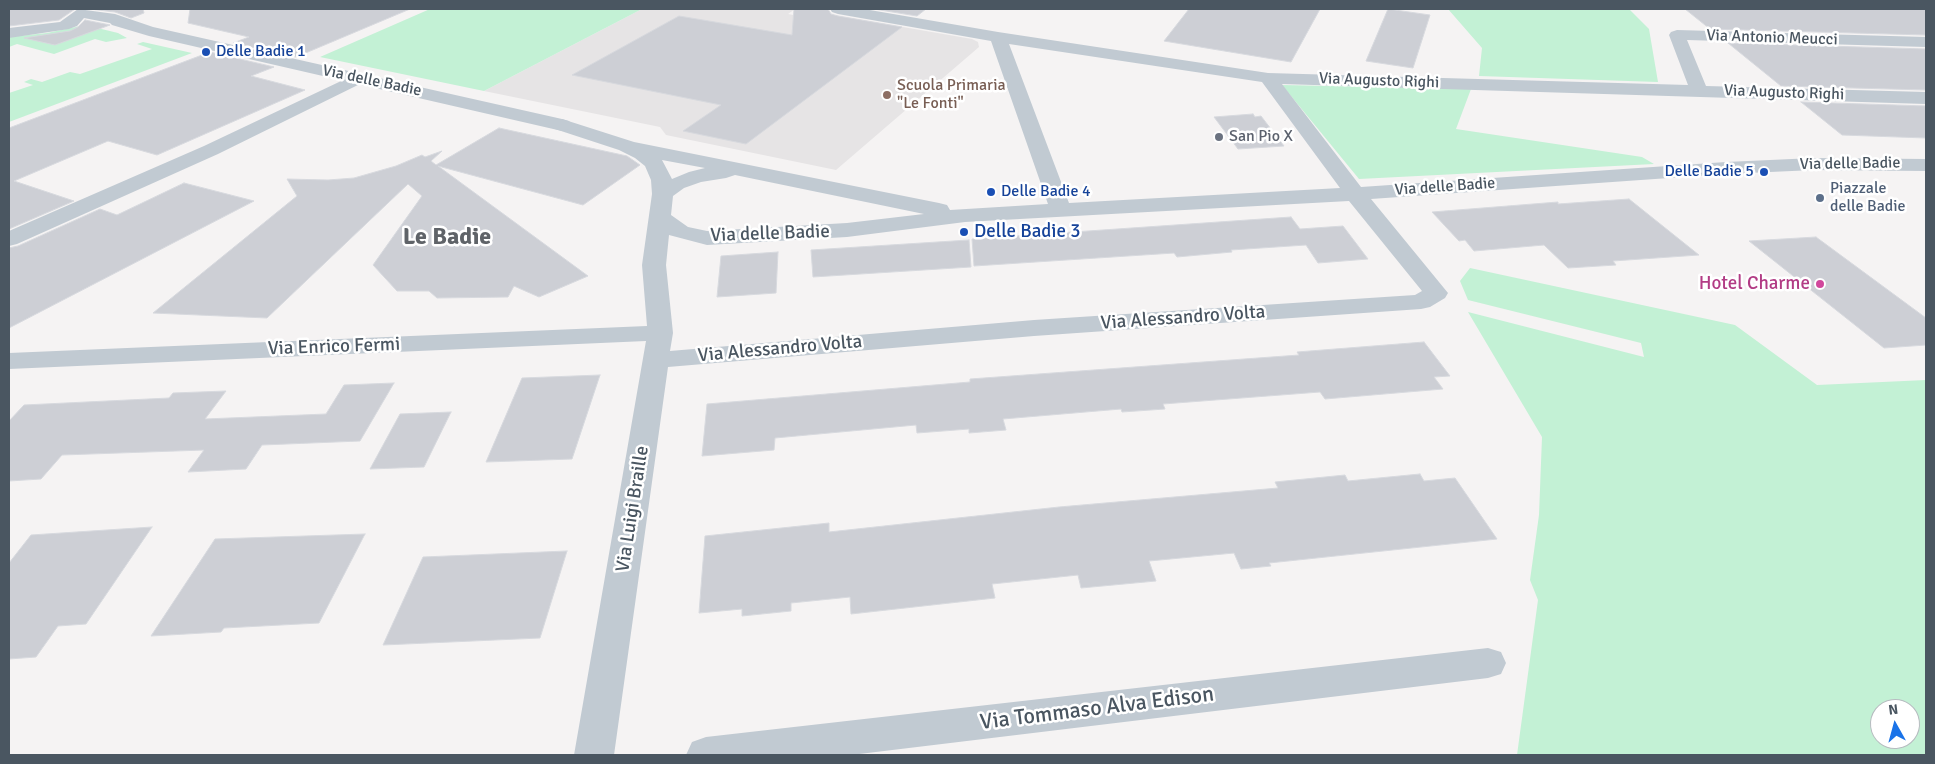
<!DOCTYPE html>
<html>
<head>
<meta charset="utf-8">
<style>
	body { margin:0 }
	#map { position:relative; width:1935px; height:764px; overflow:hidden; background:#f5f3f3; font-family:Signika,sans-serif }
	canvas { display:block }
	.frame { position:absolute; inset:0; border:10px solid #4a5661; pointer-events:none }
	.north { position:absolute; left:1870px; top:699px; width:50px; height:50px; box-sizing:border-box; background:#fff; border:1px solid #b7bbc0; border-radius:50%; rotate:353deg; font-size:14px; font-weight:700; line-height:20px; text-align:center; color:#4a5661 }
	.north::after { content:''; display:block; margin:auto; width:18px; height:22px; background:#1a73e8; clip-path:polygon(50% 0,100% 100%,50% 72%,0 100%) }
</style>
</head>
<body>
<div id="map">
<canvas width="1935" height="764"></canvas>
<div class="frame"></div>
<div class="north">N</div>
</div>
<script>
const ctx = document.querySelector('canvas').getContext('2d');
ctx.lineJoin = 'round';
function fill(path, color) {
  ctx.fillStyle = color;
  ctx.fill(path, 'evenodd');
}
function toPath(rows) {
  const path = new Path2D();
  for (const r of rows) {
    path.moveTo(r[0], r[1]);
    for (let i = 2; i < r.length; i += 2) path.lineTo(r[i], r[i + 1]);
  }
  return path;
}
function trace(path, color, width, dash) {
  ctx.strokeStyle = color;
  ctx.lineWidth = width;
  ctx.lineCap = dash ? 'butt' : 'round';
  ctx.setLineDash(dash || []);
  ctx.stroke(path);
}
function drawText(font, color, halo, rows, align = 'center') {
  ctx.font = font + ' Signika,sans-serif';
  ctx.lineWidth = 5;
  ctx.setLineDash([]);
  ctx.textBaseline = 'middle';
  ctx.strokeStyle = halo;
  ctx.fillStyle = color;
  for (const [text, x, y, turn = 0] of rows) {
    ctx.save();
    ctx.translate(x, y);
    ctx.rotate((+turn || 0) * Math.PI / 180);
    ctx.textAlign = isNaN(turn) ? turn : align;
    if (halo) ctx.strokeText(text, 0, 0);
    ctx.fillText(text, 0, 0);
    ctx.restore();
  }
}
fill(toPath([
	[642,9,795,9,788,14,819,20,828,14,972,39,978,42,979,47,836,170,666,135,660,127,484,91]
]), '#e6e4e5');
fill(toPath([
	[430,9,642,9,484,91,320,57],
	[1448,9,1629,9,1649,29,1658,82,1479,76,1482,48],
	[85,25,118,33,127,38,106,42,95,39,54,54,17,44,9,47,9,37,47,33],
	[143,42,192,53,9,122,9,93,33,85,24,82,31,79,42,82,70,72,80,74,152,49,137,44],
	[1282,85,1471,89,1456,129,1642,157,1654,164,1359,179],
	[1470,268,1735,325,1817,385,1926,380,1926,755,1517,755,1538,600,1530,580,1539,515,1542,437,1468,312,1644,357,1641,343,1468,300,1460,281],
	[1880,709,1910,709,1910,739,1880,739]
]), '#c3f1d5');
const building = toPath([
	[9,9,75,9,59,20,9,26,9,9],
	[90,9,143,9,144,13,131,18,115,12,90,9],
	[190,9,410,9,296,57,233,43,249,37,188,23,190,9],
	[794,9,828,9,831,14,838,16,902,27,746,144,683,131,721,105,572,75,679,16,792,35,794,9],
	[874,9,926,9,917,16,874,9],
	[1189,9,1320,9,1291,62,1164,41,1189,9],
	[1388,9,1430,15,1413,68,1366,61,1388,9],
	[1685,9,1926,9,1926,35,1710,29,1685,9],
	[85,20,110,25,55,45,24,38,70,31,78,27,85,20],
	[1728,43,1926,49,1926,90,1781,86,1728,43],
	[210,52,274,67,251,76,305,90,157,155,108,141,14,181,74,201,9,229,9,128,210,52],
	[1801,102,1926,106,1926,138,1842,135,1801,102],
	[1253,114,1255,117,1261,116,1284,146,1238,149,1214,117,1253,114],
	[499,128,627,156,640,165,583,205,438,166,588,276,539,297,514,286,508,297,437,298,429,291,397,291,373,265,422,196,408,184,267,318,153,313,297,196,287,179,328,180,354,178,396,166,422,155,425,157,442,151,431,161,436,165,499,128],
	[184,183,254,201,9,328,9,248,18,246,100,209,117,215,184,183],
	[1629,199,1699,255,1613,261,1616,265,1568,268,1544,245,1474,251,1465,240,1459,241,1432,212,1558,202,1558,204,1629,199],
	[1291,217,1300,229,1343,226,1368,259,1318,263,1306,245,1231,250,1232,252,1177,257,1174,253,974,266,972,239,1291,217],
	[1816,237,1926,318,1926,345,1884,348,1749,241,1816,237],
	[969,240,971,267,813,277,811,250,969,240],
	[778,252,776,293,717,297,721,256,778,252],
	[1424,342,1450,376,1434,377,1443,389,1325,399,1320,392,1163,404,1165,409,1122,412,1121,409,1003,419,1006,430,969,433,969,429,917,433,916,425,775,438,774,450,702,456,707,404,970,382,970,379,1299,355,1297,352,1424,342],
	[600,375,572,459,486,462,522,378,600,375],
	[394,383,360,441,262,445,246,469,188,472,204,450,62,455,41,479,9,481,9,421,24,405,169,398,173,393,226,391,205,419,326,414,344,385,394,383],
	[451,412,424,467,370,469,400,414,451,412],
	[1420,474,1424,481,1455,478,1497,539,1269,563,1271,566,1241,569,1234,553,1149,561,1156,581,1081,588,1078,575,992,584,995,598,851,614,850,597,791,603,791,611,742,616,742,609,699,613,705,536,829,523,829,532,1059,507,1278,488,1275,482,1345,475,1348,481,1420,474],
	[152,527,86,624,58,626,36,657,9,659,9,563,31,535,152,527],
	[365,534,319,623,224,628,221,632,151,636,215,539,365,534],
	[567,551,540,638,383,645,423,557,567,551]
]);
fill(building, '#cdcfd5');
trace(building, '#d7d9de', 1);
fill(toPath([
	[830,9,864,9,998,32,1268,73,1688,85,1669,35,1671,32,1677,30,1926,37,1926,47,1687,40,1706,86,1926,92,1926,104,1282,84,1361,187,1726,162,1814,158,1926,159,1926,171,1814,170,1726,174,1371,199,1448,293,1445,298,1430,307,1421,309,1034,336,668,367,614,755,574,755,646,341,9,369,9,353,647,326,642,265,652,194,651,180,645,166,635,158,619,150,555,129,552,125,555,121,562,119,634,142,939,203,947,205,950,210,1048,204,991,41,838,14,832,12,830,9],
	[1009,44,1262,82,1340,188,1069,203,1009,44],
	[662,160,705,168,689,172,672,179,662,160],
	[735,175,924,214,847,223,707,231,688,227,671,215,673,196,684,188,701,182,726,178,735,175],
	[1349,201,1422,291,1415,295,1034,320,670,351,673,333,666,265,669,235,707,245,847,237,965,222,1349,201],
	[358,73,364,74,367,78,364,82,218,154,17,244,9,246,9,231,204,146,358,73],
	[1488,648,1501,652,1506,663,1501,674,1488,678,851,755,686,755,692,742,706,737,1488,648]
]), '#c1cad2');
fill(toPath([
	[78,9,115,14,153,27,562,119,569,121,572,125,569,129,562,131,149,36,112,25,110,23,84,18,77,26,69,29,9,38,9,28,60,22,78,9]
]), '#c1cad2');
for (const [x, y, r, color] of [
	[206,52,5,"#1a4fb4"],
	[887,95,5,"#8d6e63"],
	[1219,137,5,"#6b7280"],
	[1764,172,5,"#1a4fb4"],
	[991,192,5,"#1a4fb4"],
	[1820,198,5,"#5c6f8a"],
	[964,232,5,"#1a4fb4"],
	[1820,284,5,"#d1479c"]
]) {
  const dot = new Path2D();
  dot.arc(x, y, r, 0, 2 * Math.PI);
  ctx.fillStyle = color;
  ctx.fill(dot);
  trace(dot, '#fff', 2);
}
drawText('16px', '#4a5661', '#fff', [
	["Via Antonio Meucci",1772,38,2],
	["Via delle Badie",372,81,12],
	["Via Augusto Righi",1379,81,2],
	["Via Augusto Righi",1784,93,2],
	["Via delle Badie",1850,164,-1],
	["Via delle Badie",1445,187,-4]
]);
drawText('16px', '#164399', '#fff', [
	["Delle Badie 1",216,52],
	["Delle Badie 5",1754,172,"right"],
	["Delle Badie 4",1001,192]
], 'left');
drawText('16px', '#785e54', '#fff', [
	["Scuola Primaria",897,86],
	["\"Le Fonti\"",897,104]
], 'left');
drawText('16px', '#5b616d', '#fff', [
	["San Pio X",1229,137]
], 'left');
drawText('16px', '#4e5e75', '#fff', [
	["Piazzale",1830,189],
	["delle Badie",1830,207]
], 'left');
drawText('19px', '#164399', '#fff', [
	["Delle Badie 3",974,232]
], 'left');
drawText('19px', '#4a5661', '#fff', [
	["Via delle Badie",770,234,-2],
	["Via Alessandro Volta",1183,318,-4],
	["Via Enrico Fermi",334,347,-2],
	["Via Alessandro Volta",780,349,-5],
	["Via Luigi Braille",633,509,-81]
]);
drawText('19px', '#b23c85', '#fff', [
	["Hotel Charme",1810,284]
], 'right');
drawText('22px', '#4a5661', '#fff', [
	["Via Tommaso Alva Edison",1097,709,-7]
]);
drawText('bold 24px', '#5f6368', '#fff', [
	["Le Badie",447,238]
]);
</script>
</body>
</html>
